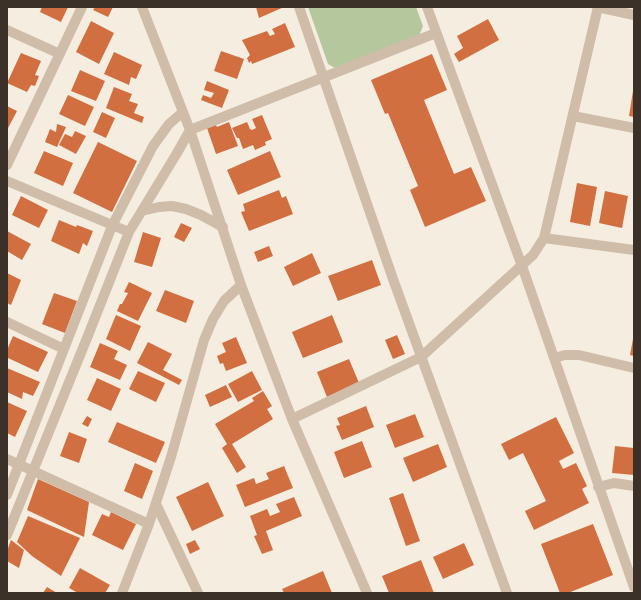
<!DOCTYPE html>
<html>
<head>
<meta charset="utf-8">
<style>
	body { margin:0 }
	#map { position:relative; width:641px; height:600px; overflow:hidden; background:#f5eddf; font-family:"PT Sans",sans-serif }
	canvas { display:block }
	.frame { position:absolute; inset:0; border:8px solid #3c3129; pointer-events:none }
</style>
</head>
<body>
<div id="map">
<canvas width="641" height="600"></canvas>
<div class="frame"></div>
</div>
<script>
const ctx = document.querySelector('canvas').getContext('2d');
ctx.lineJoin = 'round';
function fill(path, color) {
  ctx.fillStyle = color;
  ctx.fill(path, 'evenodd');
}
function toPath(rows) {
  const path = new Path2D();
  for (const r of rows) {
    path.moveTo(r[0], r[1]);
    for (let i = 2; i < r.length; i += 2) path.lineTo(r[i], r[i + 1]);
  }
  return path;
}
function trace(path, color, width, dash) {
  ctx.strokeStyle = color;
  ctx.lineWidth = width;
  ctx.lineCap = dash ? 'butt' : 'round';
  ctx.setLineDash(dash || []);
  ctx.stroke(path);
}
fill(toPath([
	[308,7,416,7,423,26,419,36,335,68,328,64]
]), '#b5c79d');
fill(toPath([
	[42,7,68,7,61,22,40,12],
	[95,7,113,7,108,17,93,10],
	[256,7,284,7,259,18],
	[488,19,499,40,459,62,454,54,463,48,457,36],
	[91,21,114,33,99,64,76,52],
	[285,23,295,47,252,64,251,61,249,63,247,58,250,55,242,40,267,31,270,36,275,34,272,29],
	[221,51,244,59,237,79,214,71],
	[114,52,142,65,136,79,131,77,129,85,104,74],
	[21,53,41,61,35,75,39,76,35,86,31,85,27,92,7,83],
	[432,54,447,90,424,100,454,174,471,167,486,201,425,227,410,190,418,186,388,113,385,114,371,80],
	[80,70,105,81,96,101,71,91],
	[207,81,229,90,222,108,201,100,203,95,211,98,214,93,204,90],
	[114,87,132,94,129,101,138,104,134,113,144,117,142,123,106,108],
	[633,91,634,91,634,117,629,116],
	[68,95,94,107,85,126,59,114],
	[7,106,17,111,7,130],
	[102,112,115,118,106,138,93,132],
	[262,115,272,139,265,142,266,145,255,150,253,145,243,149,239,138,237,138,232,128,247,122,250,129,252,130,256,128,252,119],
	[229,122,238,146,216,154,207,128,216,125,217,127],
	[57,124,66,127,57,147,45,142,50,129,56,132],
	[75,131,86,136,76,154,59,145,65,134,72,137],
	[98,142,137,161,112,212,73,193],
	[44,151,73,163,63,186,34,173],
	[270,151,281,177,238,195,227,170],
	[577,183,597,187,590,226,570,222],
	[279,190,282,198,286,196,293,214,249,231,241,212,245,211,243,204],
	[605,191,628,196,622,228,599,223],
	[21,196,48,210,39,228,12,215],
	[59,220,76,227,77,225,93,231,87,246,83,243,79,254,51,241],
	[181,223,192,228,184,242,174,237],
	[7,231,31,244,22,260,7,251],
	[143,232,161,238,152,267,134,262],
	[269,246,273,256,258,262,254,252],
	[312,253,321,273,293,286,284,267],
	[372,260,381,285,338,301,328,276],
	[7,273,21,280,11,305,7,303],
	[129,282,152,293,138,321,117,311,120,304,122,304,128,293,124,292],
	[165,290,194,301,186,323,156,311],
	[54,293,77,301,65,333,42,324],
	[116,315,141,326,130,351,106,339],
	[332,315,343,342,303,358,292,332],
	[397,335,405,354,393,359,385,340],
	[13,336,48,352,38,372,8,358,7,350],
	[236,337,247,363,226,371,223,363,220,364,217,356,226,352,222,343],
	[633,339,634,339,634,356,630,355],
	[148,342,172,354,163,370,182,380,179,385,137,363],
	[100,343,118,351,114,359,127,365,120,380,90,367],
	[349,359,359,383,327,397,317,372],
	[7,368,40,382,33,396,23,392,22,399,7,392],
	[138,371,165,383,156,402,129,389],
	[252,371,262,390,238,402,228,384],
	[97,378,121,389,111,411,87,400],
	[226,385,232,397,210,407,205,395],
	[263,391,272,406,267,409,273,419,232,444,246,467,237,473,222,448,227,444,215,424,254,401,252,398],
	[7,402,27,411,15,437,7,433],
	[366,406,374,427,342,440,336,426,340,425,337,418],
	[415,414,424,437,395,448,386,425],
	[87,416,92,419,88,427,82,424],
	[556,417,574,453,559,461,563,469,576,463,587,486,582,489,589,503,534,530,525,511,546,501,523,453,509,460,501,444],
	[117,422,165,442,156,463,108,442],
	[69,432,87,439,79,463,60,456],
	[362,441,372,467,344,478,334,452],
	[438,444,447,467,413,482,403,458],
	[615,446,634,448,634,475,612,473],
	[135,463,153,471,142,499,124,491],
	[284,466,293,488,245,507,236,485,254,478,256,484,269,479,266,473],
	[38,479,89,502,84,537,27,510],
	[208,482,224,516,192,531,176,497],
	[403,493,420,541,406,546,389,498],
	[294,497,302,516,266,531,273,550,262,554,254,536,257,535,250,516,267,509,270,516,280,512,276,504],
	[111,512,136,524,123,550,92,535,102,514,109,517],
	[28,516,80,538,61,576,32,556,17,542],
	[593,524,613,575,568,593,560,593,541,544],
	[11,540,24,550,19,568,7,561,7,551],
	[195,540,200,549,190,554,186,544],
	[464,543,474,565,443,579,433,557],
	[421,560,434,593,389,593,382,576],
	[80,568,110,585,105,593,78,593,69,588],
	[323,571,332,593,284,593,282,589],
	[47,587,57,593,43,593]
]), '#d26f40');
trace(toPath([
	[142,7,190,130,241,285,292,419,367,593],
	[299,7,393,279,507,593],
	[427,7,522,266,634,587],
	[597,7,634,15],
	[7,30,60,54],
	[573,116,634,128],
	[7,165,82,7],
	[7,181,129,232],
	[142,211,159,207,172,206,186,209,201,215,223,227],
	[544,238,634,250],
	[7,322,64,349],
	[554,358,565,355,579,355,634,368],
	[292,419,421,357,533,255,544,238,598,7],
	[7,459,149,524],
	[598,487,614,483,634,486],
	[7,495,112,226,153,146,169,124,183,112],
	[156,504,198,593],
	[7,535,87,338,129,232,177,153,190,130,436,33],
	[122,593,149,524,171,457,204,340,213,319,224,301,241,285]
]), '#cfbda9', 10);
</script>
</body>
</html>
